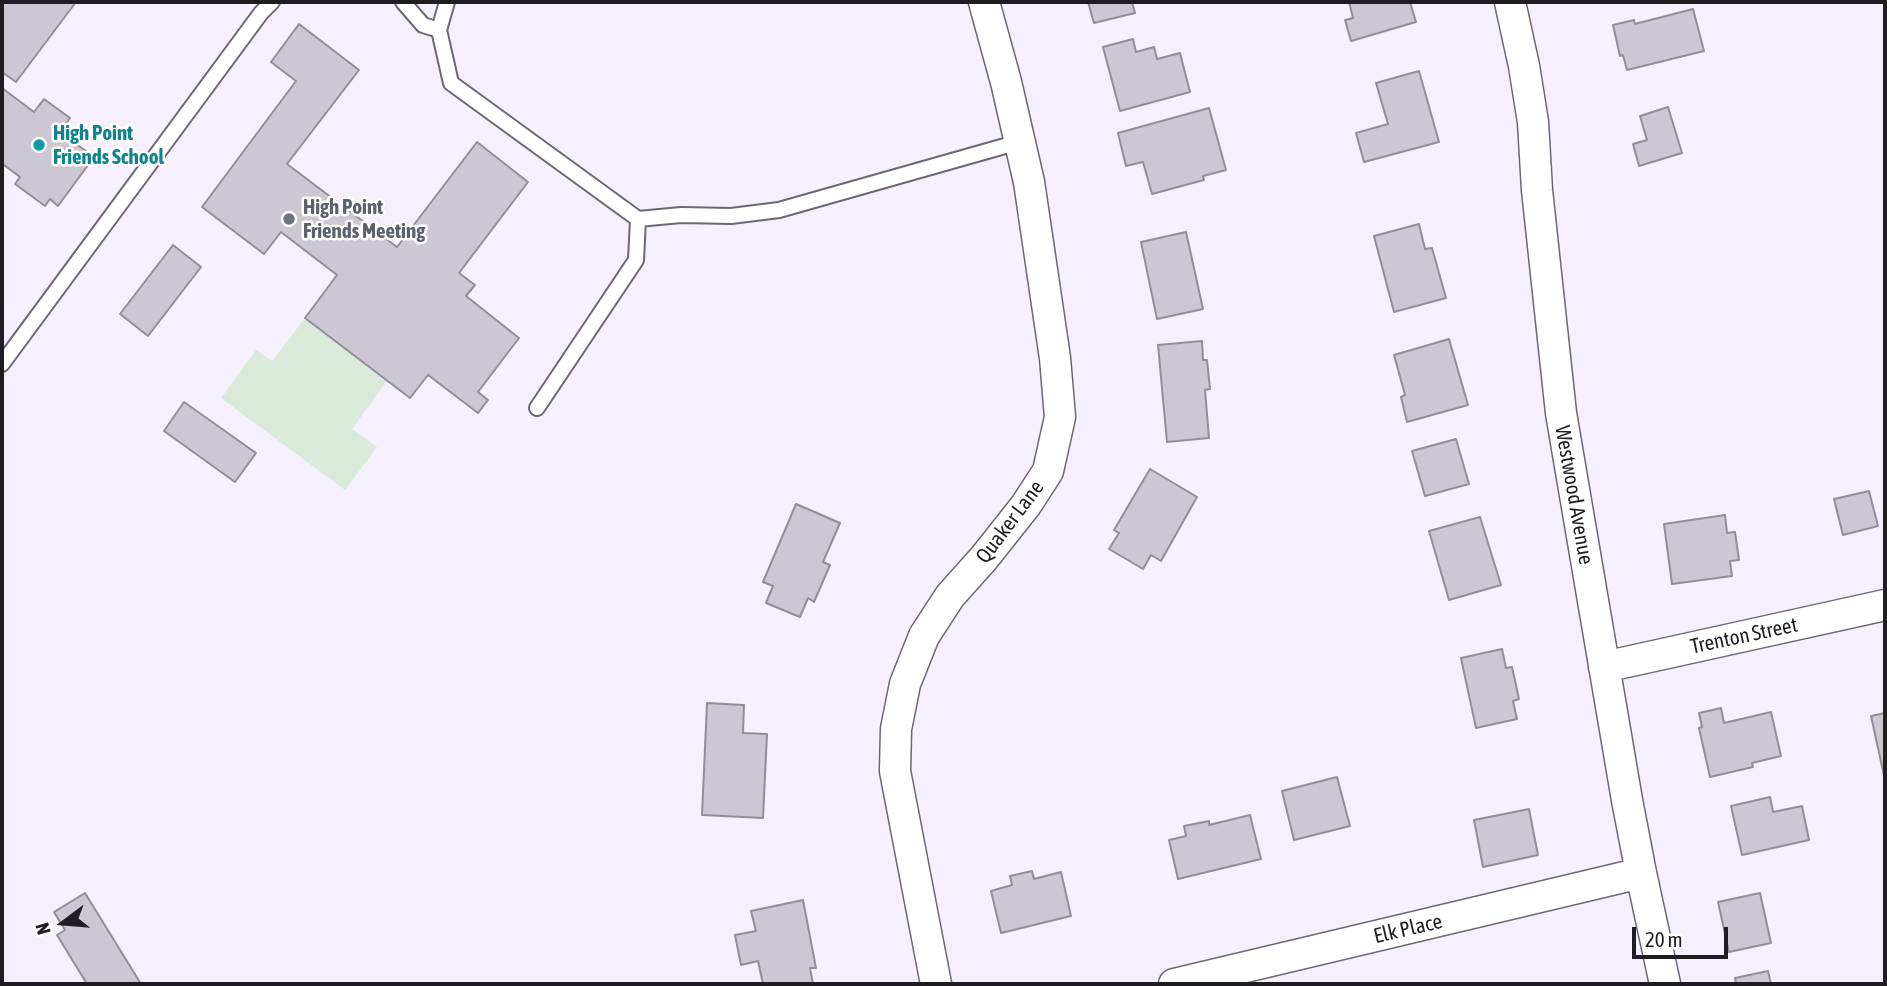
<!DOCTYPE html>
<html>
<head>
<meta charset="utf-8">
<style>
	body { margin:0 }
	#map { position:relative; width:1887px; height:986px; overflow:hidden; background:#f6effd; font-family:"Asap Condensed",sans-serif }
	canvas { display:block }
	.frame { position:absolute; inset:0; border:4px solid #1f1d22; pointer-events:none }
	.north { position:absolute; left:28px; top:888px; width:70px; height:70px; -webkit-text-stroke:5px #fff; paint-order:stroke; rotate:254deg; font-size:19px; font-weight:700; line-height:28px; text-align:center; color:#1f1d22 }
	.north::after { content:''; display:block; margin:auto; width:24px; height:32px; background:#1f1d22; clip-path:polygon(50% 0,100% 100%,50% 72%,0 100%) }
	.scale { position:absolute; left:1632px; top:927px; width:96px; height:32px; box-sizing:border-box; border:4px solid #1f1d22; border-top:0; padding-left:9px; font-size:21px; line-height:24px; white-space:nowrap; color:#1f1d22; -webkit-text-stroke:5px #fff; paint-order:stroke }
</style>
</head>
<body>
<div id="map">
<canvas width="1887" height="986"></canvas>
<div class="frame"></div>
<div class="north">N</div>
<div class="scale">20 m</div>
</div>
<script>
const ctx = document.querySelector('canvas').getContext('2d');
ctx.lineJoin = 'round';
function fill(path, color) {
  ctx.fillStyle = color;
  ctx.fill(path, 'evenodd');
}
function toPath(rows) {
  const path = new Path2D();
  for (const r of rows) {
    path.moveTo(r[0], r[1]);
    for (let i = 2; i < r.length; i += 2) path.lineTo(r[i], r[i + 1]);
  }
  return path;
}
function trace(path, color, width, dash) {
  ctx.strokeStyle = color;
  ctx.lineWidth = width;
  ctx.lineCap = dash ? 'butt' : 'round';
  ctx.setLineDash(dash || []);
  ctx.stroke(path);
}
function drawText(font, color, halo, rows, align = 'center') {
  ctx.font = font + ' "Asap Condensed",sans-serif';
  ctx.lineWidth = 5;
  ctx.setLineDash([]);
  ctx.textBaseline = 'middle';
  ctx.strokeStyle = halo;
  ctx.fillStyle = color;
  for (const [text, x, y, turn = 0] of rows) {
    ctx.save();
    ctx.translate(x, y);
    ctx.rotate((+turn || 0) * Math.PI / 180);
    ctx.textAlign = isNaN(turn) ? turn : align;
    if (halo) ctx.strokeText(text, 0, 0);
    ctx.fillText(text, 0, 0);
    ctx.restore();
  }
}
fill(toPath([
	[305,318,387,381,352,429,377,447,345,490,221,398,256,350,272,361]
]), '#d9eada');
const building = toPath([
	[2,2,76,2,16,82,2,72,2,2],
	[1088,2,1132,2,1135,13,1094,23,1088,2],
	[1349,2,1410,2,1416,22,1351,41,1345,20,1353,18,1349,2],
	[1693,9,1704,51,1627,70,1623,55,1620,56,1613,25,1634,20,1635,24,1693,9],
	[299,24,359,70,287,164,397,247,477,142,528,182,459,273,475,285,466,296,519,338,478,392,488,400,478,413,428,375,410,398,305,318,337,275,281,232,264,254,202,207,296,81,271,62,299,24],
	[1133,39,1136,52,1154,47,1157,59,1180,53,1190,92,1120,111,1103,47,1133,39],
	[1419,71,1439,142,1364,162,1356,133,1388,124,1376,83,1419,71],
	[2,88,34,112,44,99,70,118,60,132,94,157,58,206,50,199,45,206,15,184,20,177,4,165,2,168,2,88],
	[1668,107,1682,153,1639,166,1633,144,1647,140,1640,116,1668,107],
	[1209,108,1226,170,1203,176,1204,180,1152,194,1143,162,1126,166,1118,133,1209,108],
	[1419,224,1425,249,1432,248,1446,298,1394,312,1374,236,1419,224],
	[1186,232,1203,309,1157,319,1141,242,1186,232],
	[173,245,201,267,148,336,120,314,173,245],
	[1449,339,1468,405,1407,422,1401,397,1405,395,1394,355,1449,339],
	[1202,341,1203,360,1207,360,1210,389,1205,390,1209,438,1167,442,1158,345,1202,341],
	[184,402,256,453,235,482,164,431,184,402],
	[1456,439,1469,484,1425,496,1412,451,1456,439],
	[1150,469,1197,497,1161,561,1151,555,1143,569,1109,549,1119,533,1114,530,1150,469],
	[1869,491,1878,526,1843,535,1834,499,1869,491],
	[796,504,840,523,823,562,830,565,814,602,808,598,800,617,766,603,773,586,763,582,796,504],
	[1725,515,1727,533,1735,532,1739,560,1730,561,1732,576,1672,584,1664,524,1725,515],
	[1480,517,1501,585,1449,600,1429,531,1480,517],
	[1502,649,1506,668,1512,667,1519,699,1513,701,1517,719,1476,728,1461,658,1502,649],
	[707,703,744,705,743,733,767,734,763,818,702,815,707,703],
	[1721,708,1724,723,1771,712,1781,756,1752,763,1753,767,1710,777,1699,728,1702,727,1699,713,1721,708],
	[1885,713,1885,780,1871,716,1885,713],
	[1337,777,1350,826,1294,840,1282,791,1337,777],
	[1770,797,1773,812,1802,806,1809,840,1742,855,1731,806,1770,797],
	[1529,809,1538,855,1483,867,1474,820,1529,809],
	[1250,815,1261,859,1178,879,1169,840,1186,836,1184,826,1209,821,1209,825,1250,815],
	[1032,871,1034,879,1061,872,1071,916,1001,933,991,891,1012,885,1010,876,1032,871],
	[85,893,141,984,87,984,57,935,65,930,54,912,85,893],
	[1760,893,1771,943,1729,952,1718,902,1760,893],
	[803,900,816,968,810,968,813,984,763,984,758,961,741,965,735,935,756,931,751,911,803,900],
	[1768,971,1771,984,1736,984,1735,978,1768,971]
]);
fill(building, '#cdc7d4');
trace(building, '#938d9a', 2);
const service = toPath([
	[403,2,423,25,439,30],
	[447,2,439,30,451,83,638,219,681,215,731,216,779,210,1019,142],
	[2,364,261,13,272,2],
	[537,408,636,260,638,219]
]);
const minor = toPath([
	[1510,2,1524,66,1533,122,1537,190,1561,413,1627,800,1641,873,1665,984],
	[1604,667,1885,605],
	[936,984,895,771,896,729,905,684,924,636,950,596,984,558,1026,505,1048,471,1060,417,1055,358,1029,182,1006,82,984,2],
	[1174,984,1641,873]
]);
trace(service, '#6d6773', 18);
trace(minor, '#6d6773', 33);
trace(service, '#fff', 14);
trace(minor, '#fff', 30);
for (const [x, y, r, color] of [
	[39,145,7,"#0f9aa8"],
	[289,219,7,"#6b7280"]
]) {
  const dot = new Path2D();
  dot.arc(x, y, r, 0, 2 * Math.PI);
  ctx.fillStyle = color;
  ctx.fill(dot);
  trace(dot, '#fff', 2.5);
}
drawText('bold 21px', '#0d838f', '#fff', [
	["High Point",53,133],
	["Friends School",53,157]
], 'left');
drawText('bold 21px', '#5b616d', '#fff', [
	["High Point",303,207],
	["Friends Meeting",303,231]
], 'left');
drawText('21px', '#1f1d22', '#fff', [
	["Westwood Avenue",1574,495,80],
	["Quaker Lane",1010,522,-53],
	["Trenton Street",1744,636,-12],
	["Elk Place",1408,929,-13]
]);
</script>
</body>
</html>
